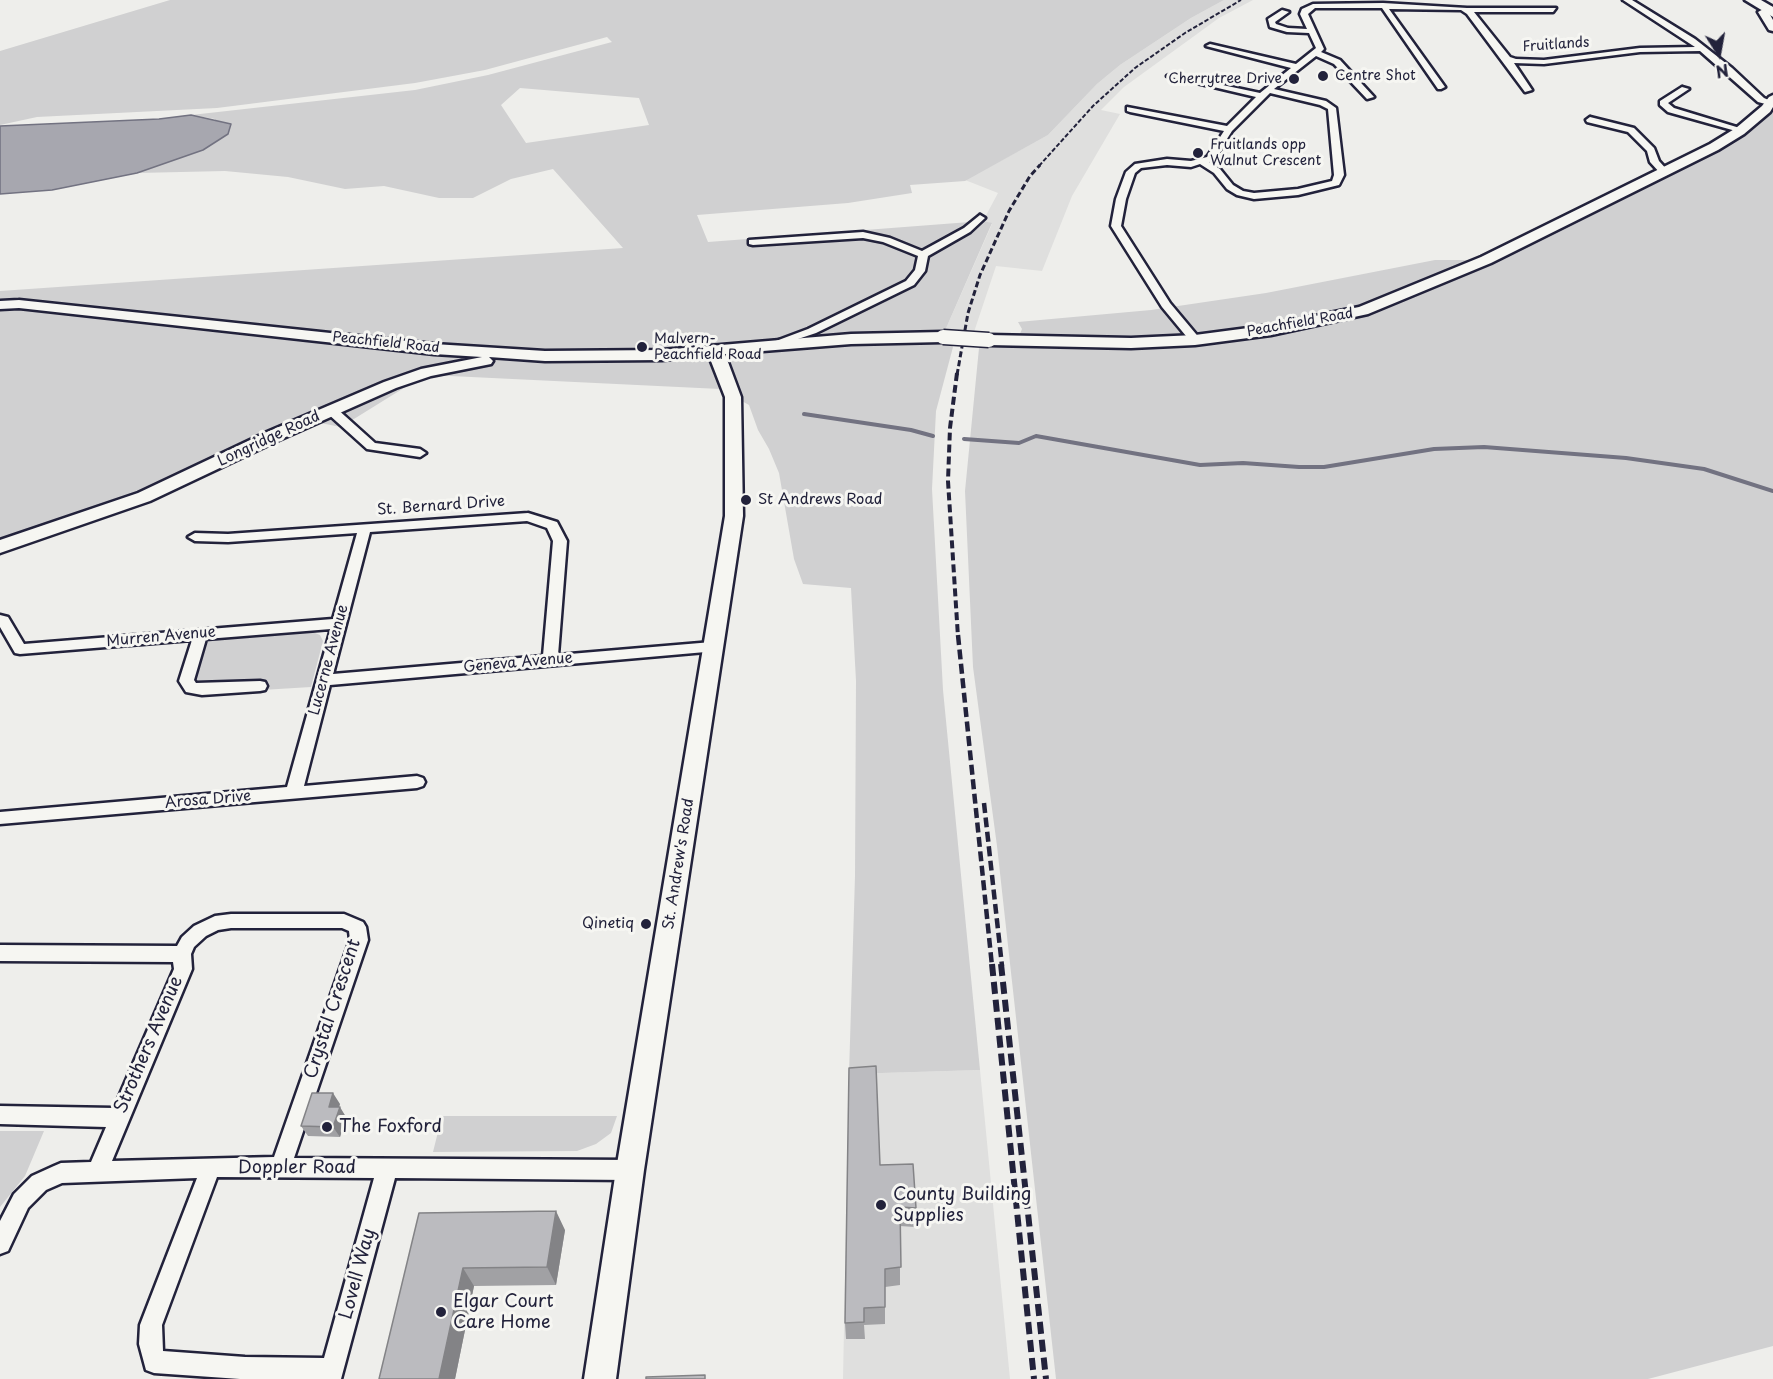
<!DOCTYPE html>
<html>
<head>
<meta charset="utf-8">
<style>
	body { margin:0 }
	#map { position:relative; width:1773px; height:1379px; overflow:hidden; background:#eeeeeb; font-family:"Playpen Sans",sans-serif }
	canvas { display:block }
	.north { position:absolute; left:1689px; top:24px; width:60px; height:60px; -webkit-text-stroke:4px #f6f6f2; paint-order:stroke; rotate:169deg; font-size:16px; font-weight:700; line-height:24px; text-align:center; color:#22223b }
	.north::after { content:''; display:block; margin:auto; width:21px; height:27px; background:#22223b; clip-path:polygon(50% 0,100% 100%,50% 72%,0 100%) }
</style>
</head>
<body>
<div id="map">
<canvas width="1773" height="1379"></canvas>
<div class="north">N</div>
</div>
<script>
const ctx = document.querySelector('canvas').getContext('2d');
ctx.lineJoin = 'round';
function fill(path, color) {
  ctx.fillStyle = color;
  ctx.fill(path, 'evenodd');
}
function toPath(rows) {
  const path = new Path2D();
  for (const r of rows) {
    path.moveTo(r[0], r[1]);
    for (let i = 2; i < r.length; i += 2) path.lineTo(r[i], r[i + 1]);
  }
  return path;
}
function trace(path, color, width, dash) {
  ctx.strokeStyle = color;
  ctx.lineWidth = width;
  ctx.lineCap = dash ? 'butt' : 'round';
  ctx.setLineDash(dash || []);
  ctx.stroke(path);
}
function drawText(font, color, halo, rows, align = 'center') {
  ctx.font = font + ' "Playpen Sans",sans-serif';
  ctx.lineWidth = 6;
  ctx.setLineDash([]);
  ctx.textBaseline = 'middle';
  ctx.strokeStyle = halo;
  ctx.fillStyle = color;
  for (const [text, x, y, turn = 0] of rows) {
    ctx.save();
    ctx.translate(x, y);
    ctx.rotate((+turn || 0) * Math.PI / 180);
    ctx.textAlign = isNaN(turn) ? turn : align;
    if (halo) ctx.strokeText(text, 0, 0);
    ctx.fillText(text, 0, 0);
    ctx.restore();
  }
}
fill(toPath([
	[1224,0,1253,0,1219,18,1124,87,1101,110,1120,114,1072,196,1042,271,996,266,973,335,944,333,992,224,983,221,998,193,965,180,1048,135,1097,84,1120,65,1191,18],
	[980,1070,1010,1379,843,1379,849,1074]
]), '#dfdfde');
fill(toPath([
	[170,0,1224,0,1191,18,1120,65,1097,84,1048,135,965,181,910,185,912,193,848,203,697,215,708,242,983,221,992,223,944,333,953,347,936,411,932,489,943,690,980,1070,849,1074,855,876,856,681,851,588,803,584,794,559,779,473,769,449,758,430,749,405,720,389,409,374,137,495,0,542,0,291,623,248,553,169,511,179,473,198,439,198,384,186,345,189,288,177,225,171,137,173,203,150,215,119,191,115,415,90,488,75,612,42,607,37,485,70,415,83,217,108,37,117,0,125,0,51],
	[520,88,639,98,649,125,526,143,501,105],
	[1773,103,1773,1346,1648,1379,1056,1379,997,846,973,667,965,491,979,348,991,337,1019,336,1022,329,1018,322,1151,310,1266,293,1435,260,1486,260,1714,147],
	[420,378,341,427,315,422,371,396],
	[310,631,320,635,323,641,311,687,262,690,264,680,204,685,195,684,192,679,203,645,211,639],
	[442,1116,617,1116,611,1133,596,1144,577,1151,433,1152],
	[0,1131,44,1131,25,1176,0,1207]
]), '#d0d0d1');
const water = toPath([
	[191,115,231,124,228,134,203,150,137,173,52,190,0,194,0,126,159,119,191,115]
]);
fill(water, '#a7a7af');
trace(water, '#727281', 1.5);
trace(toPath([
	[804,414,911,430,933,436],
	[964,439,1019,443,1036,436,1200,465,1243,463,1299,467,1324,467,1434,449,1484,447,1626,458,1704,469,1773,491]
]), '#727281', 4);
const street = toPath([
	[1623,0,1632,0,1695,39,1732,68,1764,98,1773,102,1773,106,1758,102,1700,51,1640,52,1544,64,1514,63,1532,90,1525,92,1467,14,1461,10,1389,9,1445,87,1441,89,1438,89,1382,8,1315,8,1308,14,1324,49,1321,52,1340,60,1374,97,1367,99,1334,64,1316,56,1274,89,1326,101,1336,108,1344,175,1339,185,1298,195,1254,199,1237,195,1227,189,1214,173,1200,164,1191,167,1167,165,1141,168,1135,173,1126,199,1121,226,1170,303,1201,340,1199,342,1191,342,1162,307,1111,226,1116,199,1126,172,1135,164,1167,159,1191,161,1207,157,1224,131,1130,112,1127,111,1127,107,1227,126,1256,97,1167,76,1171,74,1260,93,1291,68,1206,46,1210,44,1296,64,1316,48,1309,33,1287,32,1270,27,1268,19,1282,10,1289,12,1275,22,1276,24,1288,28,1307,29,1300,14,1302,9,1313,4,1383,3,1467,8,1556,8,1553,12,1474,12,1510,57,1516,59,1544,60,1640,48,1695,47,1623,0],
	[1270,93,1320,105,1328,109,1334,175,1332,181,1298,189,1254,193,1243,191,1233,185,1220,169,1209,162,1213,161,1232,131,1270,93],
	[1682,87,1689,89,1668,103,1674,108,1743,129,1743,133,1668,112,1660,105,1660,101,1682,87],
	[1590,117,1634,128,1654,148,1659,161,1669,172,1667,174,1661,174,1650,162,1647,151,1628,132,1587,122,1586,120,1590,117],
	[980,215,985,218,970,232,928,256,925,271,914,285,816,333,774,347,768,344,808,329,906,281,915,270,918,256,883,242,863,238,753,245,749,244,749,240,863,232,890,238,922,251,964,228,980,215],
	[331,406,335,407,375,443,420,449,426,453,420,457,367,449,327,413,327,407,331,406],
	[528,513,557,522,567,541,558,655,712,642,717,643,719,647,717,651,330,685,304,786,417,776,423,778,425,782,423,786,417,788,0,824,0,812,287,787,331,629,206,639,194,680,196,683,260,681,265,682,267,686,265,690,260,691,202,695,186,692,179,681,192,640,20,654,15,653,0,627,0,615,8,617,24,644,333,619,357,533,228,542,195,541,188,537,195,533,228,534,528,513],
	[527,521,547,528,553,541,543,656,333,674,370,532,527,521],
	[231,914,344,914,363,922,366,927,368,940,294,1158,630,1160,637,1163,640,1170,637,1177,630,1180,395,1178,341,1379,240,1379,154,1373,146,1370,139,1344,140,1325,197,1178,62,1183,46,1190,28,1208,8,1251,0,1254,0,1221,14,1194,32,1176,54,1166,61,1163,91,1162,106,1127,0,1124,0,1106,114,1108,174,969,173,962,0,961,0,945,177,946,182,937,194,926,215,916,231,914],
	[231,928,342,928,349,931,350,940,274,1157,112,1161,192,969,191,954,194,947,206,936,218,930,231,928],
	[217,1177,374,1178,324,1358,245,1357,163,1351,162,1325,217,1177]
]);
const secondary = toPath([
	[1769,6,1773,7,1773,11,1769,13,1773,20,1773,31,1769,30,1758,12,1769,6],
	[1773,95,1773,107,1770,112,1744,134,1718,150,1491,263,1368,314,1271,335,1195,345,1131,348,989,345,981,340,989,335,1131,338,1195,335,1271,325,1359,307,1481,257,1710,144,1736,128,1762,106,1769,97,1773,95],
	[19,300,434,344,545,351,662,350,851,334,943,332,951,337,943,342,851,344,725,354,741,397,743,516,644,1170,616,1379,584,1379,616,1170,725,516,725,397,709,356,662,360,545,361,489,357,493,361,491,364,431,376,396,388,279,440,150,501,0,553,0,540,138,493,267,432,384,382,421,369,482,357,434,354,19,308,0,309,0,301,19,300]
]);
const highway = toPath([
	[1745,0,1761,0,1773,7,1773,17,1745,0]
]);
trace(street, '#22223b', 5);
trace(secondary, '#22223b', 5);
trace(highway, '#22223b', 5);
fill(street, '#f6f6f2');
fill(secondary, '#f6f6f2');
fill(highway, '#f6f6f2');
trace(toPath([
	[1039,166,1093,106,1135,68,1185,33,1241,0]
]), '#22223b', 2, [4.5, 2]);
trace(toPath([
	[957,375,968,313,980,275,1009,211,1030,176,1040,165]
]), '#22223b', 3, [6, 3]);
trace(toPath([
	[957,373,950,428,948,481,958,637]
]), '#22223b', 4, [8, 4]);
trace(toPath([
	[958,635,992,966],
	[984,803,1002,966]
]), '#22223b', 4.5, [10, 4.5]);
trace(toPath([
	[992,964,1034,1379],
	[1001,964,1046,1379]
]), '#22223b', 6, [12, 6]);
const secondaryBridge = toPath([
	[943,337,989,340]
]);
trace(secondaryBridge, '#22223b', 17, []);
trace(secondaryBridge, '#f6f6f2', 14);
fill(toPath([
	[340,1104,339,1107,346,1117,340,1137,308,1136,301,1126],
	[880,1165,916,1208,915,1227,900,1226,900,1285,885,1287,885,1324,864,1325,865,1339,846,1339,845,1323],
	[419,1213,565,1230,556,1285,474,1286,455,1379,379,1379]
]), '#a1a1a4');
fill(toPath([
	[333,1093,340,1104,335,1117,329,1107],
	[340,1107,346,1117,340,1137,333,1127],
	[556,1211,565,1230,556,1285,547,1267],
	[463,1268,474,1286,455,1379,439,1379]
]), '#838386');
const building = toPath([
	[876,1066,880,1165,913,1164,916,1208,900,1207,901,1267,885,1269,885,1307,864,1308,864,1322,845,1323,849,1068,876,1066],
	[312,1093,333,1093,329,1107,340,1107,333,1127,301,1126,312,1093],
	[556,1211,547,1267,463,1268,439,1379,379,1379,419,1213,556,1211],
	[705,1375,705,1379,646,1379,646,1377,705,1375]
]);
fill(building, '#bbbbbf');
trace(building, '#838386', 1.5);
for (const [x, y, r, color] of [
	[1323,76,6,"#22223b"],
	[1294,79,6,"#22223b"],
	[1198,153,6,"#22223b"],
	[642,347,6,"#22223b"],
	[746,500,6,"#22223b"],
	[646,924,6,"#22223b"],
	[327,1127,6,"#22223b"],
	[881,1205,6,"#22223b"],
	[441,1312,6,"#22223b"]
]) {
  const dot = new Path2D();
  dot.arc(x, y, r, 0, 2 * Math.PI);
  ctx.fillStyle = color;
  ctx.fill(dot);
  trace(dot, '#f6f6f2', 2);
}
drawText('14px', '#22223b', '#f6f6f2', [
	["Fruitlands",1556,45,-4],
	["Peachfield Road",1300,323,-10],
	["Peachfield Road",386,343,6]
]);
drawText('14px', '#22223b', '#f6f6f2', [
	["Centre Shot",1335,76],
	["Cherrytree Drive",1282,79,"right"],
	["Fruitlands opp",1210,145],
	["Walnut Crescent",1210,161],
	["Malvern-",654,339],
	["Peachfield Road",654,355]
], 'left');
drawText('15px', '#22223b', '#f6f6f2', [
	["Longridge Road",269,439,-25],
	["St. Bernard Drive",441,506,-4],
	["Murren Avenue",161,637,-5],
	["Lucerne Avenue",329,660,-75],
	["Geneva Avenue",518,663,-5],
	["Arosa Drive",208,800,-5],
	["St. Andrew's Road",679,864,-81]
]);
drawText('15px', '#22223b', '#f6f6f2', [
	["St Andrews Road",758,500],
	["Qinetiq",634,924,"right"]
], 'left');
drawText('18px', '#22223b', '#f6f6f2', [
	["Crystal Crescent",333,1009,-72],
	["Strothers Avenue",149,1045,-67],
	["Doppler Road",297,1168],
	["Lovell Way",358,1274,-75]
]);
drawText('18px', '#22223b', '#f6f6f2', [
	["The Foxford",339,1127],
	["County Building",893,1195],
	["Supplies",893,1216],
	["Elgar Court",453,1302],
	["Care Home",453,1323]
], 'left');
</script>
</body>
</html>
